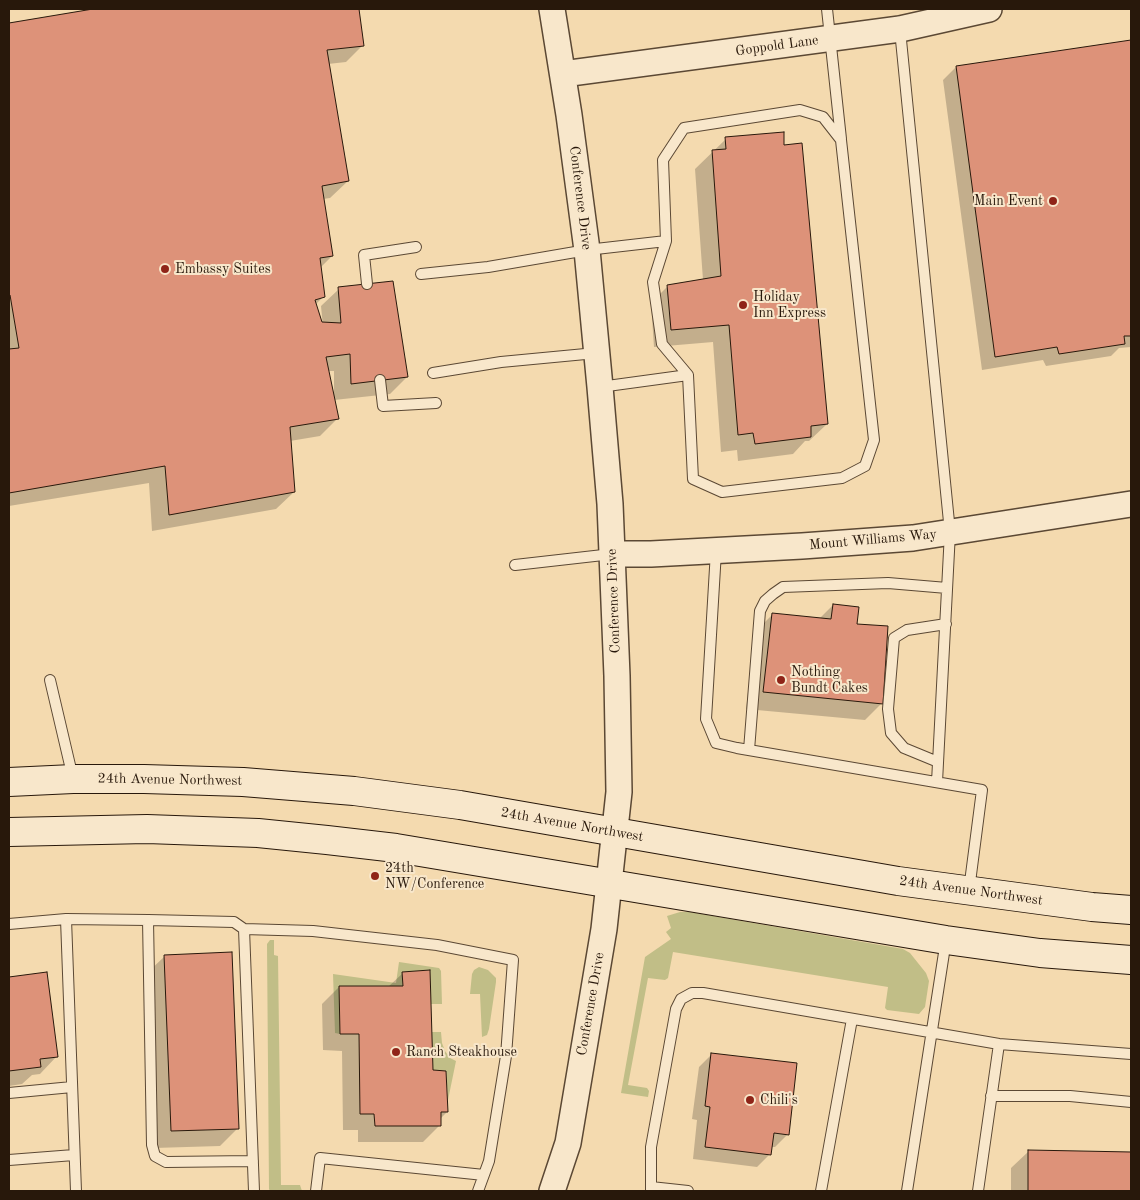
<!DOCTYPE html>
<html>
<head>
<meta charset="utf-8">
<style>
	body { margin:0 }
	#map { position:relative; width:1140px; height:1200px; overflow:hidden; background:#f4daaf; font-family:"Old Standard TT",serif }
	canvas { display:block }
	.frame { position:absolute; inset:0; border:10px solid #28180b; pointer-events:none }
</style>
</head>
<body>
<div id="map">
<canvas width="1140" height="1200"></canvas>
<div class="frame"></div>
</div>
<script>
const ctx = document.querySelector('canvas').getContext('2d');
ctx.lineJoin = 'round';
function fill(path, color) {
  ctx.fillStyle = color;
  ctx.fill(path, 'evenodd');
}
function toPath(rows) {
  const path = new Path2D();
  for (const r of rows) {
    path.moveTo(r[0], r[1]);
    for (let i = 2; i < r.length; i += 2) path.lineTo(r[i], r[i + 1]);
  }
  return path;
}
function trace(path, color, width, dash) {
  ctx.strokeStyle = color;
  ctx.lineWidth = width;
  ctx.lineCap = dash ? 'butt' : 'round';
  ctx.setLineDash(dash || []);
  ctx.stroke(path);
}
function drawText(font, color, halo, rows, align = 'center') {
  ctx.font = font + ' "Old Standard TT",serif';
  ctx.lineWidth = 4;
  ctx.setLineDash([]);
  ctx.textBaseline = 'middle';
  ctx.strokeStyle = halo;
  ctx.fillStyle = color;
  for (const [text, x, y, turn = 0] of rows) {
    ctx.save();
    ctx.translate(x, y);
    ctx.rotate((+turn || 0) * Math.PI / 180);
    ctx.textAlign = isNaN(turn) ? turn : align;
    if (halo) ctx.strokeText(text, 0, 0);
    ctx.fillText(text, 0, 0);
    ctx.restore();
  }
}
fill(toPath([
	[680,912,690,912,903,949,910,953,926,973,929,981,925,1007,919,1014,887,1010,885,1008,888,987,673,952,668,978,665,980,648,978,628,1085,647,1088,649,1091,648,1097,621,1093,645,957,671,939,666,932,671,928,667,916],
	[270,940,274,940,274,955,278,956,281,1185,300,1185,302,1191,270,1191,269,1189,267,944],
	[399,962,439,968,441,971,442,1004,431,1004,430,970,402,972,403,986,339,986,340,1034,335,1033,333,974,396,983],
	[479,967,488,970,496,978,496,982,489,1029,487,1035,482,1037,480,994,470,994,472,974,474,970],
	[432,1032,441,1032,442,1043,445,1051,450,1058,456,1061,448,1100,446,1071,433,1070]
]), '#c1be87');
fill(toPath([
	[100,9,358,9,363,45,346,62,328,64,348,181,330,198,323,199,332,256,320,268,323,297,315,305,323,327,321,306,339,289,407,377,390,394,334,400,337,419,320,436,290,441,294,492,276,509,152,531,149,483,9,506,9,24],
	[328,371,334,371,334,395],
	[1131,41,1131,347,1119,348,1111,356,1046,366,1043,360,982,370,943,80,956,67],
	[726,139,782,147,827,424,809,441,805,441,793,454,738,461,737,450,721,452,713,342,654,347,651,303,668,286,703,280,695,169],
	[833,605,856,625,882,703,865,720,746,709,755,632,773,614,819,619],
	[165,956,237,1129,220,1146,154,1148,147,973],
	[46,973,57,1056,40,1074,32,1075,22,1084,9,1086,9,978],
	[403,973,432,1071,447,1112,440,1119,440,1125,423,1142,358,1142,358,1130,343,1130,342,1051,323,1050,322,1004,339,987,388,987],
	[712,1054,788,1134,775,1147,771,1147,770,1154,757,1167,693,1159,697,1120,692,1119,699,1067],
	[1029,1151,1131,1153,1131,1191,1011,1191,1011,1168]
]), '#0003');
const building = toPath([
	[93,9,359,9,364,46,327,50,349,181,322,186,333,256,320,258,325,297,315,300,322,322,341,323,338,287,393,281,408,377,351,384,350,354,326,357,339,419,290,427,295,492,169,515,165,466,9,493,9,349,19,348,10,295,9,295,9,23,93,9],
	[1131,40,1131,336,1124,336,1125,344,1059,354,1057,347,995,357,956,66,1131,40],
	[784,132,784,145,802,143,828,424,811,426,811,437,755,444,753,433,738,435,729,325,671,330,667,285,721,276,712,150,726,149,725,137,784,132],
	[833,604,859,607,857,624,888,626,883,704,763,692,772,613,831,619,833,604],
	[232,952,239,1129,171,1131,164,955,232,952],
	[430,970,433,1070,446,1071,448,1112,441,1112,441,1126,375,1126,374,1114,360,1114,359,1034,340,1034,339,986,403,986,402,972,430,970],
	[47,972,58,1057,40,1059,41,1067,9,1071,9,977,47,972],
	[711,1053,797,1063,789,1135,774,1133,771,1155,705,1147,710,1107,705,1106,711,1053],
	[1028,1150,1131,1152,1131,1191,1028,1191,1028,1150]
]);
fill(building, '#dd9279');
trace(building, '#28180b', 1);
const service = toPath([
	[827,9,841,139],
	[900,30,950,532,937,782],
	[421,274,488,267,587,250,666,241],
	[367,284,364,255,416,247],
	[433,373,501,362,596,353],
	[380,380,383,406,436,403],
	[600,387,688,375,693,479,722,492,842,478,865,466,874,440,841,140,823,117,800,110,684,128,663,160,666,241,653,282,662,344,688,375],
	[716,551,706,719,716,743,737,748,982,790,969,890],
	[515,565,612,554],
	[50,680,73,778],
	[749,750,760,611,765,601,773,594,783,587,888,583,947,588],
	[938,762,904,748,891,733,888,709,894,638,907,630,946,624],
	[66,919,76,1191],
	[148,920,152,1145,155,1156,166,1162,253,1161],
	[9,924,66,919,148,920,234,922,244,929,254,1191],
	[244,929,313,931,437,945,513,960,506,1056,489,1161,478,1191],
	[9,1093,72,1087],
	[991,1096,1070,1096,1131,1102],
	[9,1160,74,1155],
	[651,1187,688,1191],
	[316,1191,320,1158,484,1175],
	[651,1191,651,1147,676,1009,681,999,692,993,703,993,999,1044,1131,1054],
	[821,1191,852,1019],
	[907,1191,946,940],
	[978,1191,999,1044]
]);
const tertiary = toPath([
	[563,74,900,29,989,9],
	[612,554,651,554,802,546,913,538,1131,504],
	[552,1191,568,1143,604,929,619,792,617,676,610,504,600,387,587,250,569,115,552,9]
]);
const secondary = toPath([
	[9,782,73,779,144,779,243,782,354,791,460,805,898,881,1092,907,1131,910],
	[9,832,147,829,258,833,327,840,396,848,946,940,1040,953,1131,960]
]);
trace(service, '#5b4834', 12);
trace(tertiary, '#5b4834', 28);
trace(secondary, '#28180b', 30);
trace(service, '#f8e7cb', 10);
trace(tertiary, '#f8e7cb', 25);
trace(secondary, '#f8e7cb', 28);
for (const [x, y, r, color] of [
	[1053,201,5,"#8f2418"],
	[165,269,5,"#8f2418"],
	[743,305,5,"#8f2418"],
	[781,680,5,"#8f2418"],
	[375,876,5,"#8f2418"],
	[396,1052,5,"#8f2418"],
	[750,1100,5,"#8f2418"]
]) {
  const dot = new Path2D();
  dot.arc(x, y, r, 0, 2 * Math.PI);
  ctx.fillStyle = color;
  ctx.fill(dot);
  trace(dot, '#f8e7cb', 2);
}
drawText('14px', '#28180b', '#f8e7cb', [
	["Goppold Lane",777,46,-8],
	["Conference Drive",580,198,83],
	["Mount Williams Way",873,540,-5],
	["Conference Drive",614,601,-92],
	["24th Avenue Northwest",170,780,1],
	["24th Avenue Northwest",572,825,10],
	["24th Avenue Northwest",971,891,8],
	["Conference Drive",591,1004,-80]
]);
drawText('14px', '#28180b', '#f8e7cb', [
	["Main Event",1043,201,"right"],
	["Embassy Suites",175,269],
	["Holiday",753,297],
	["Inn Express",753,313],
	["Nothing",791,672],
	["Bundt Cakes",791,688],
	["24th",385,868],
	["NW/Conference",385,884],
	["Ranch Steakhouse",406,1052],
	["Chili's",760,1100]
], 'left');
</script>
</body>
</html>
